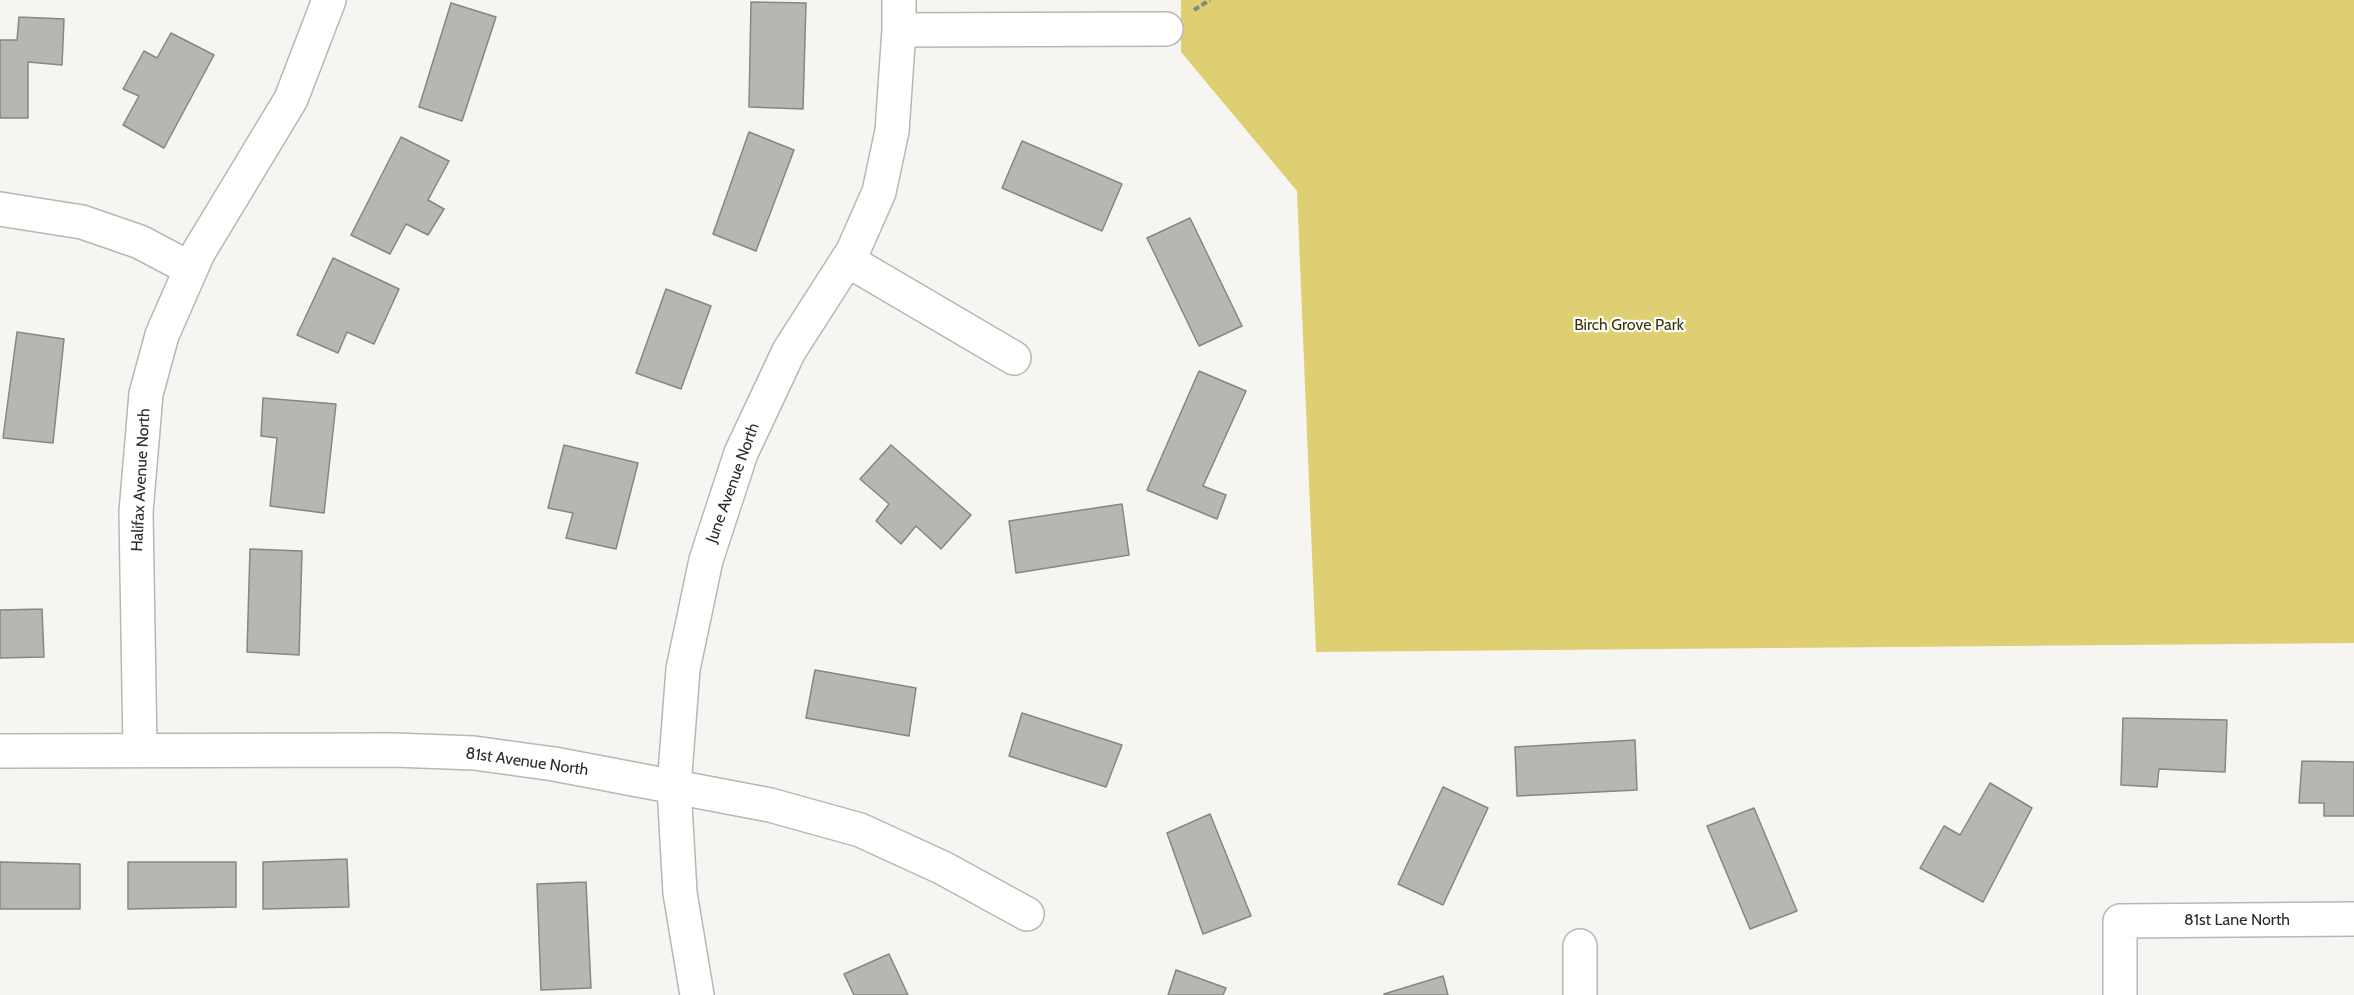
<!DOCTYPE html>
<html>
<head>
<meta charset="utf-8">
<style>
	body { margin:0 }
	canvas { display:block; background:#f6f5f1 }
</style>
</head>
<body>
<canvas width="2354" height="995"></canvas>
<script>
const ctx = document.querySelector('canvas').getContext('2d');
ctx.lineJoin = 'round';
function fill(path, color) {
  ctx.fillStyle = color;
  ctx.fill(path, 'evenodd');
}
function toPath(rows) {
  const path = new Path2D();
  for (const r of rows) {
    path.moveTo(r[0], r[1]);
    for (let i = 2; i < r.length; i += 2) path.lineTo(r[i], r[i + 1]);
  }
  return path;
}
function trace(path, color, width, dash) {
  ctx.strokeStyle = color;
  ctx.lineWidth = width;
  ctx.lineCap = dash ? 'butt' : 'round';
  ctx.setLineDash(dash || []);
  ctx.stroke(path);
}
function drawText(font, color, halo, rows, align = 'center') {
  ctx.font = font + ' Cabin,sans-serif';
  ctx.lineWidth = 4.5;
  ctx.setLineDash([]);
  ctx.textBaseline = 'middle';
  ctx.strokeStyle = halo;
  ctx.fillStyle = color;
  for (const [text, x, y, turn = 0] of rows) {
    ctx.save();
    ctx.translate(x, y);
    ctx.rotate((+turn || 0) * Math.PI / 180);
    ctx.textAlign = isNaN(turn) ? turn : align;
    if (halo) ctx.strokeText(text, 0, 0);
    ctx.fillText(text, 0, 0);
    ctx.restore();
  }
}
fill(toPath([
	[1181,0,2354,0,2354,643,1316,652,1297,191,1181,52]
]), '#dfcf73');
const building = toPath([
	[751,2,806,3,803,109,749,107,751,2],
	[451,3,496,17,462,121,419,107,451,3],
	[19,17,64,19,62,65,28,62,28,118,0,118,0,40,17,40,19,17],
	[171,33,214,55,164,148,123,125,139,96,123,89,144,51,157,58,171,33],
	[749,132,794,150,756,251,713,234,749,132],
	[401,137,449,161,428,200,444,209,428,235,406,224,390,254,351,235,401,137],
	[1022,141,1122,184,1102,231,1002,188,1022,141],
	[1190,218,1242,326,1199,346,1147,238,1190,218],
	[333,258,399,289,374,344,347,332,338,353,297,335,333,258],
	[666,289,711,306,681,389,636,373,666,289],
	[17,332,64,339,53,443,3,438,17,332],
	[1199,371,1246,391,1203,486,1226,495,1217,519,1147,490,1199,371],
	[263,398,336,404,324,513,270,506,277,438,261,436,263,398],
	[564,445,638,463,616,549,566,538,573,513,548,508,564,445],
	[891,445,971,515,941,549,916,526,901,544,876,521,889,504,860,479,891,445],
	[1122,504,1129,555,1016,573,1009,521,1122,504],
	[250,549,302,551,299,655,247,652,250,549],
	[42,609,44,657,0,658,0,610,42,609],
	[815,670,916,688,909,736,806,718,815,670],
	[1022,713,1122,745,1106,787,1009,756,1022,713],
	[2123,718,2227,720,2225,772,2159,769,2157,787,2121,785,2123,718],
	[1635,740,1637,790,1517,796,1515,747,1635,740],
	[2302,761,2354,762,2354,816,2324,816,2324,803,2299,803,2302,761],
	[1990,783,2032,808,1983,902,1920,868,1944,826,1960,835,1990,783],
	[1443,787,1488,808,1443,905,1398,884,1443,787],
	[1754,808,1797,911,1750,929,1707,826,1754,808],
	[1210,814,1251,916,1203,934,1167,833,1210,814],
	[347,859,349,907,263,909,263,862,347,859],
	[0,862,80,864,80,909,0,909,0,862],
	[128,862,236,862,236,907,128,909,128,862],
	[586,882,591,988,541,990,537,884,586,882],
	[889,954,908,995,854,995,844,974,889,954],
	[1176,970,1226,988,1223,995,1168,995,1176,970],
	[1443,976,1448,995,1384,995,1384,994,1443,976]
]);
fill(building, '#b7b6b2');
trace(building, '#878682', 1.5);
const street = toPath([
	[899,30,1166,29],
	[0,209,82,222,140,242,191,269],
	[847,260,1014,358],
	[140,750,136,512,146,394,162,335,198,253,291,99,329,0],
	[0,751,394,750,474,753,554,764,770,805,860,830,943,868,1027,914],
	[1580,946,1580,995],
	[697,995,680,893,674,787,683,669,706,560,741,453,789,351,853,251,879,192,892,131,899,30,899,0],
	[2120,995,2120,921,2354,919]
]);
trace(street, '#b8b7b4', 36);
trace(toPath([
	[1194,10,1210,0]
]), '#878784', 4, [6, 3]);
trace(street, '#fff', 33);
drawText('16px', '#3c3506', '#fff', [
	["Birch Grove Park",1629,325]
]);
drawText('16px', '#2b2b29', '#fff', [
	["Halifax Avenue North",141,480,-87],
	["June Avenue North",733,483,-70],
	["81st Avenue North",527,762,8],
	["81st Lane North",2237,920]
]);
</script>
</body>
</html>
